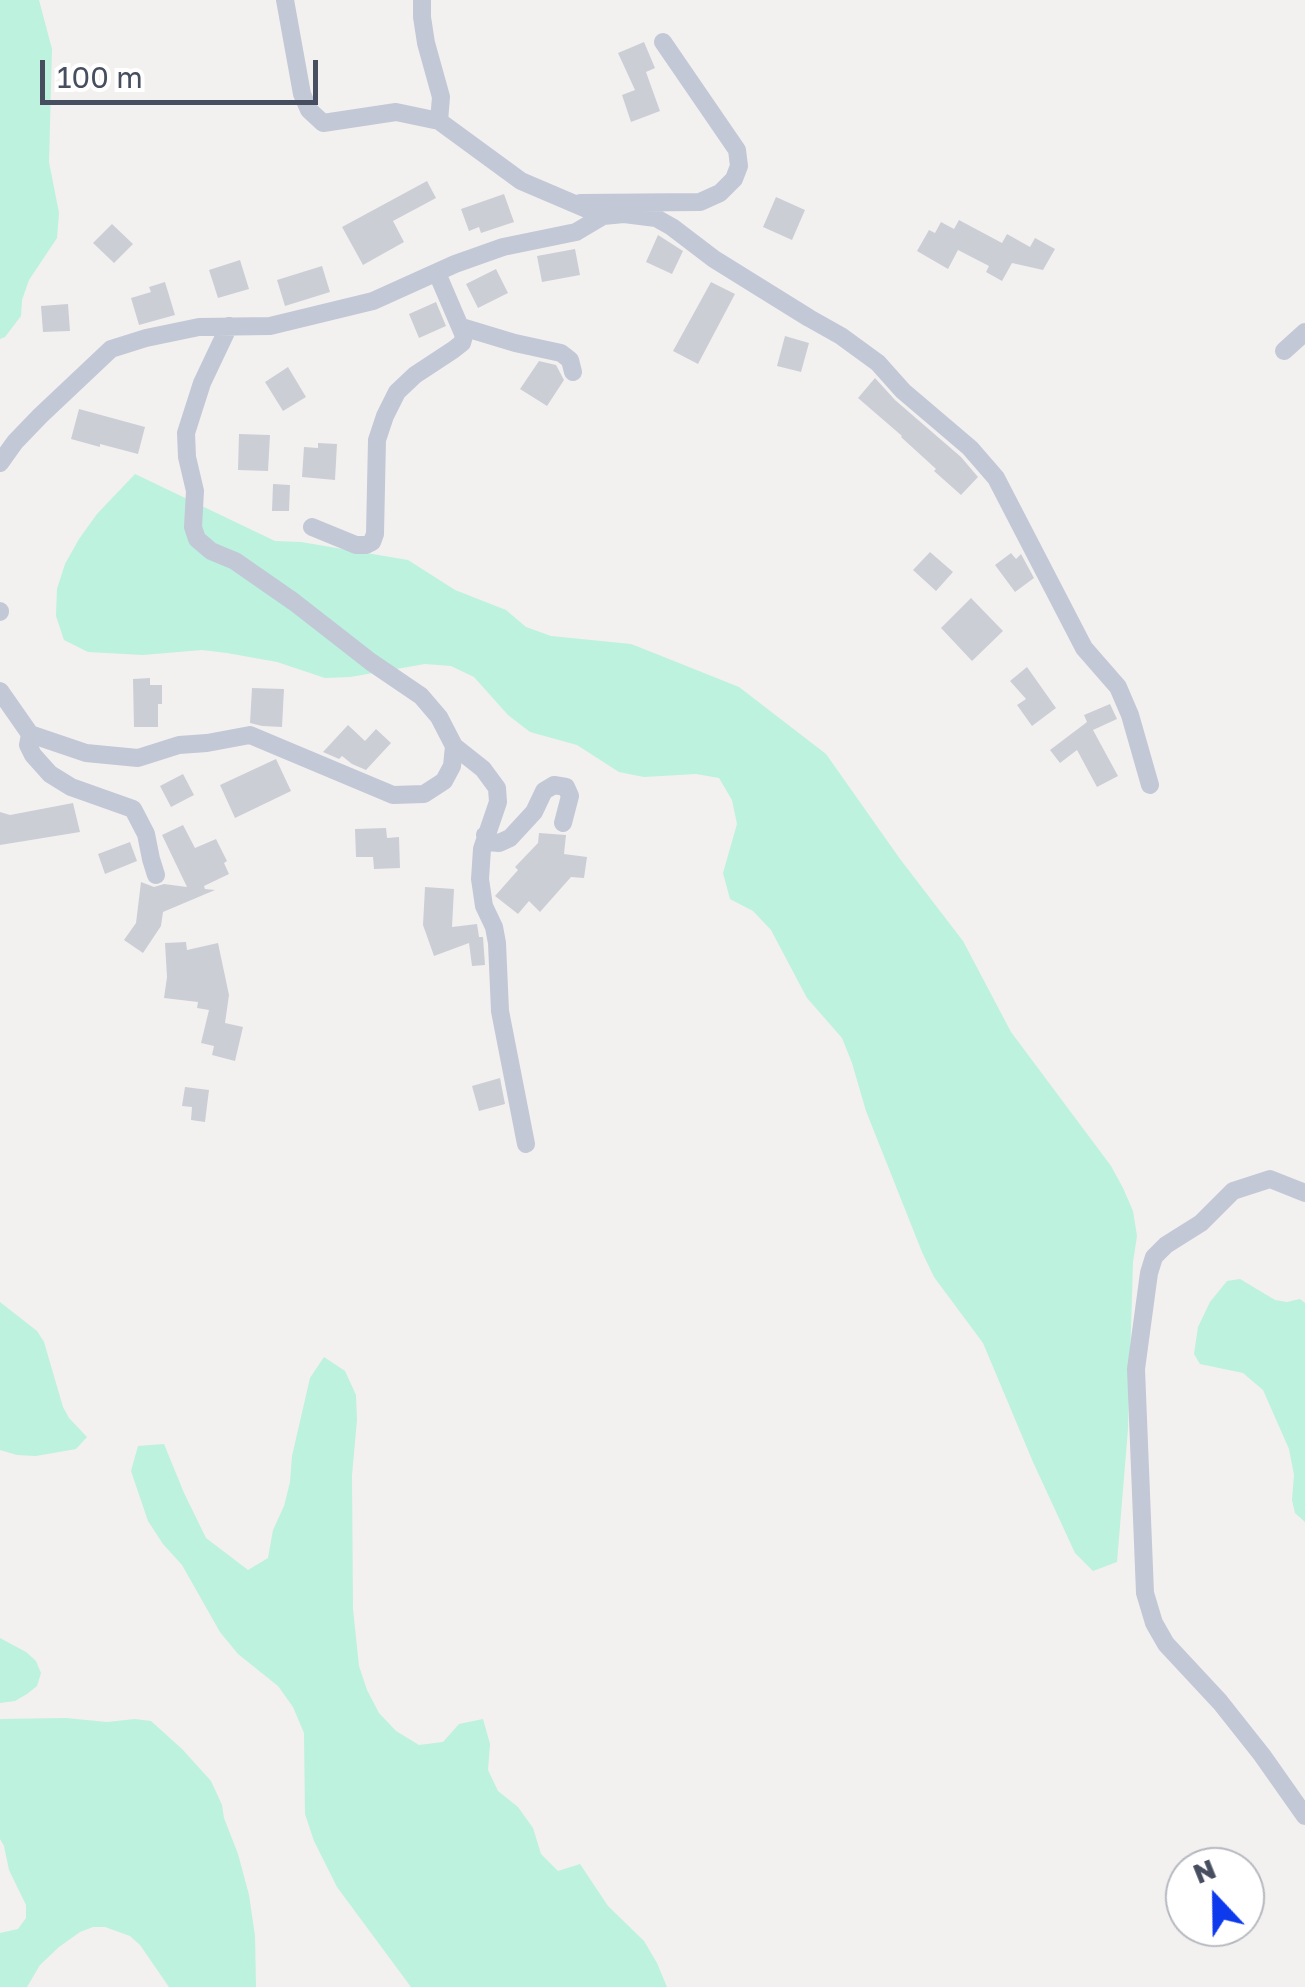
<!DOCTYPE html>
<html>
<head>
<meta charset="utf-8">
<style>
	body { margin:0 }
	#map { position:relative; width:1305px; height:1987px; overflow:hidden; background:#f3f0f0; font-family:"Golos Text",sans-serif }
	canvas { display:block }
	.north { position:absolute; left:1165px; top:1847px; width:100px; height:100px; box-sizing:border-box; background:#fff; border:2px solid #b5b8bf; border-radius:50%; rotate:338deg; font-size:28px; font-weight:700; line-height:40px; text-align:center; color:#474e5f }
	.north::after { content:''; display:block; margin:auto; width:35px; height:45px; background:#0e3aee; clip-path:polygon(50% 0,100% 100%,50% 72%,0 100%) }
	.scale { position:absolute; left:40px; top:60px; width:278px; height:45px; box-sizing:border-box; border:5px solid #474e5f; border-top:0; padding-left:12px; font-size:30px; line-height:35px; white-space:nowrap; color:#474e5f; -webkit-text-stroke:8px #fff; paint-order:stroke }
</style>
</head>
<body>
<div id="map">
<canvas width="1305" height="1987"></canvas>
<div class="north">N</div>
<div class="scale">100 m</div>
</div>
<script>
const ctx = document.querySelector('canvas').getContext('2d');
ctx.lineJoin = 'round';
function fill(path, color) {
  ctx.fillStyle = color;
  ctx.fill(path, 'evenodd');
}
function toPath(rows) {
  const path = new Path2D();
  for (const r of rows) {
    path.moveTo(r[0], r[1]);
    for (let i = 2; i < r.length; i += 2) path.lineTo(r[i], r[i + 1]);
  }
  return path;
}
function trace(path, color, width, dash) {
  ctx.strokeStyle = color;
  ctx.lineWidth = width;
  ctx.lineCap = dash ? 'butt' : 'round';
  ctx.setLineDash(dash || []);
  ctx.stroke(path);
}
fill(toPath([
	[0,0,39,0,52,49,49,162,59,213,57,238,29,280,22,300,21,316,5,337,0,339],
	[135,474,275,541,301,542,408,560,455,590,506,610,526,627,551,636,631,644,659,655,739,687,826,754,900,859,963,941,1011,1032,1111,1166,1123,1188,1133,1211,1137,1236,1133,1262,1128,1429,1117,1562,1093,1571,1075,1553,1033,1462,983,1343,934,1277,922,1252,866,1111,852,1063,842,1038,807,998,771,930,753,911,730,899,723,873,737,824,732,800,719,778,696,774,644,777,619,772,577,745,530,732,508,715,474,677,451,666,425,664,350,677,325,678,277,662,227,653,202,650,143,655,88,652,64,640,56,616,57,589,65,564,79,539,97,514],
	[1240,1279,1275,1300,1287,1302,1300,1299,1305,1303,1305,1522,1295,1513,1292,1500,1294,1475,1289,1449,1263,1390,1243,1373,1200,1364,1194,1354,1198,1327,1210,1302,1227,1281],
	[0,1302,37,1331,44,1342,63,1407,69,1418,87,1437,76,1449,36,1456,17,1455,0,1450],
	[324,1357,345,1371,356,1395,357,1420,352,1475,353,1609,359,1666,367,1690,379,1713,396,1731,419,1745,443,1742,459,1724,483,1719,490,1744,488,1770,498,1791,518,1807,533,1828,541,1854,558,1871,580,1864,608,1906,644,1941,657,1963,667,1987,411,1987,337,1887,314,1841,305,1814,304,1733,293,1707,278,1686,238,1654,220,1632,182,1565,163,1544,148,1521,131,1471,138,1446,164,1444,184,1493,206,1538,248,1570,268,1558,273,1530,284,1506,290,1482,292,1456,310,1378],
	[0,1638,26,1652,36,1661,41,1673,37,1686,27,1694,15,1701,0,1703],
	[66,1718,107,1722,135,1719,151,1721,182,1749,211,1781,222,1805,224,1818,238,1854,249,1895,255,1936,256,1987,169,1987,140,1945,130,1936,105,1927,93,1927,80,1932,59,1947,40,1965,27,1987,0,1987,0,1933,18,1929,26,1918,26,1905,9,1870,4,1846,0,1839,0,1719]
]), '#bcf2de');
fill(toPath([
	[644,42,655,68,646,72,660,111,631,122,622,95,635,90,618,53],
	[427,181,436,198,393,221,404,242,363,265,342,227],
	[504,194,514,222,481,233,479,227,469,231,461,209],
	[776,197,805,210,792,240,763,227],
	[959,220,1002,243,1007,234,1030,247,1035,238,1055,249,1043,270,1012,263,1002,281,986,272,989,266,958,250,948,269,917,251,929,230,935,233,941,222,954,229],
	[112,224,133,244,114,263,93,243],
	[658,235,683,251,672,274,646,262],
	[575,249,580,275,542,282,537,256],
	[240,260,249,289,218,298,209,270],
	[322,266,330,292,285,306,277,280],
	[496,269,508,293,478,308,466,284],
	[165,282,175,315,139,325,131,298,151,292,149,287],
	[711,282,735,294,698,364,673,351],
	[436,302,446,326,419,338,409,314],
	[68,304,70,331,43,332,41,306],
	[785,336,809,343,801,372,777,366],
	[539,361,556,365,564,380,547,406,520,389],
	[288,367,306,397,283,411,265,382],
	[875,378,895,400,961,457,978,477,961,495,934,471,936,469,901,437,902,436,858,398],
	[79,409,145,427,138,454,100,444,100,447,71,439],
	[239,434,270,435,268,471,238,470],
	[318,443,337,444,335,480,302,477,304,447,318,448],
	[273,484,290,485,289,511,272,511],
	[930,552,953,572,936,591,913,570],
	[1011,553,1016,559,1021,554,1034,578,1015,592,995,565],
	[971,598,1003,631,972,661,941,628],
	[1027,667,1056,708,1032,726,1017,705,1026,699,1010,681],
	[150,678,150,685,162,685,162,704,158,704,158,727,134,727,133,679],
	[252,688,284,689,282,727,262,726,250,723],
	[1110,704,1117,719,1093,730,1118,776,1097,787,1077,750,1060,763,1050,750,1087,722,1084,715],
	[348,725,365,741,376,729,391,743,366,770,352,764,342,756,339,759,323,752],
	[276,759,291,791,235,818,220,785],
	[183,774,194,795,171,807,160,786],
	[73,803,80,832,0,845,0,812,10,815],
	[183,825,195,848,216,839,227,861,224,863,229,874,204,886,205,889,215,890,163,912,161,926,143,953,124,940,136,923,141,882,154,887,164,884,187,887,162,835],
	[386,828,387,838,399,837,400,868,374,869,373,857,356,857,355,829],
	[539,833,566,835,564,854,587,857,584,878,571,877,540,912,529,901,518,914,495,896,518,870,515,867,538,843],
	[130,842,137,861,105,874,98,854],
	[425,887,454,889,452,927,477,924,479,937,483,937,485,965,472,966,469,943,434,956,423,925],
	[186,942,187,950,218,943,229,995,225,1023,243,1027,235,1061,212,1055,214,1046,201,1043,209,1010,197,1008,198,1002,164,998,167,977,165,943],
	[500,1078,505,1104,479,1111,472,1086],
	[185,1087,209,1090,205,1122,191,1120,192,1107,182,1106]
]), '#ccced6');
trace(toPath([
	[285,0,302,94,309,110,323,123,396,112,439,121,521,181,603,216,624,214,656,218,672,227,714,259,809,318,841,336,878,363,903,391,970,448,996,478,1084,648,1118,687,1130,715,1150,785],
	[422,0,422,17,426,43,441,97,439,121],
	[580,203,700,202,720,193,734,179,739,166,737,150,663,42],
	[462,327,515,343,561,353,570,360,573,372],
	[1284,351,1305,332],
	[0,463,15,442,40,416,111,349,146,338,199,327,270,326,373,301,455,264,503,247,576,232,603,216],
	[312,527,356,545,366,545,372,542,375,534,377,440,385,416,397,392,415,375,453,350,462,343,464,336,437,273],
	[0,611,0,612],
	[0,691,30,734,86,753,138,758,179,745,207,743,250,735,393,795,424,794,444,781,452,766,454,746,439,717,421,696,371,662,294,602,235,561,211,551,197,539,193,527,195,491,187,457,186,433,202,383,229,326],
	[30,734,28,745,33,755,50,774,71,787,133,809,146,834,151,859,156,875],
	[454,746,483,769,497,788,498,802,482,849,480,879,484,906,494,927,497,943,500,1011,526,1144],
	[485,835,489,842,499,843,510,838,534,812,544,791,554,785,566,787,570,796,563,823],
	[1305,1193,1270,1179,1233,1191,1201,1223,1166,1245,1154,1257,1149,1273,1136,1369,1145,1593,1154,1623,1166,1644,1220,1702,1262,1755,1305,1816]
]), '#c3c8d6', 18);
</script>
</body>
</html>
